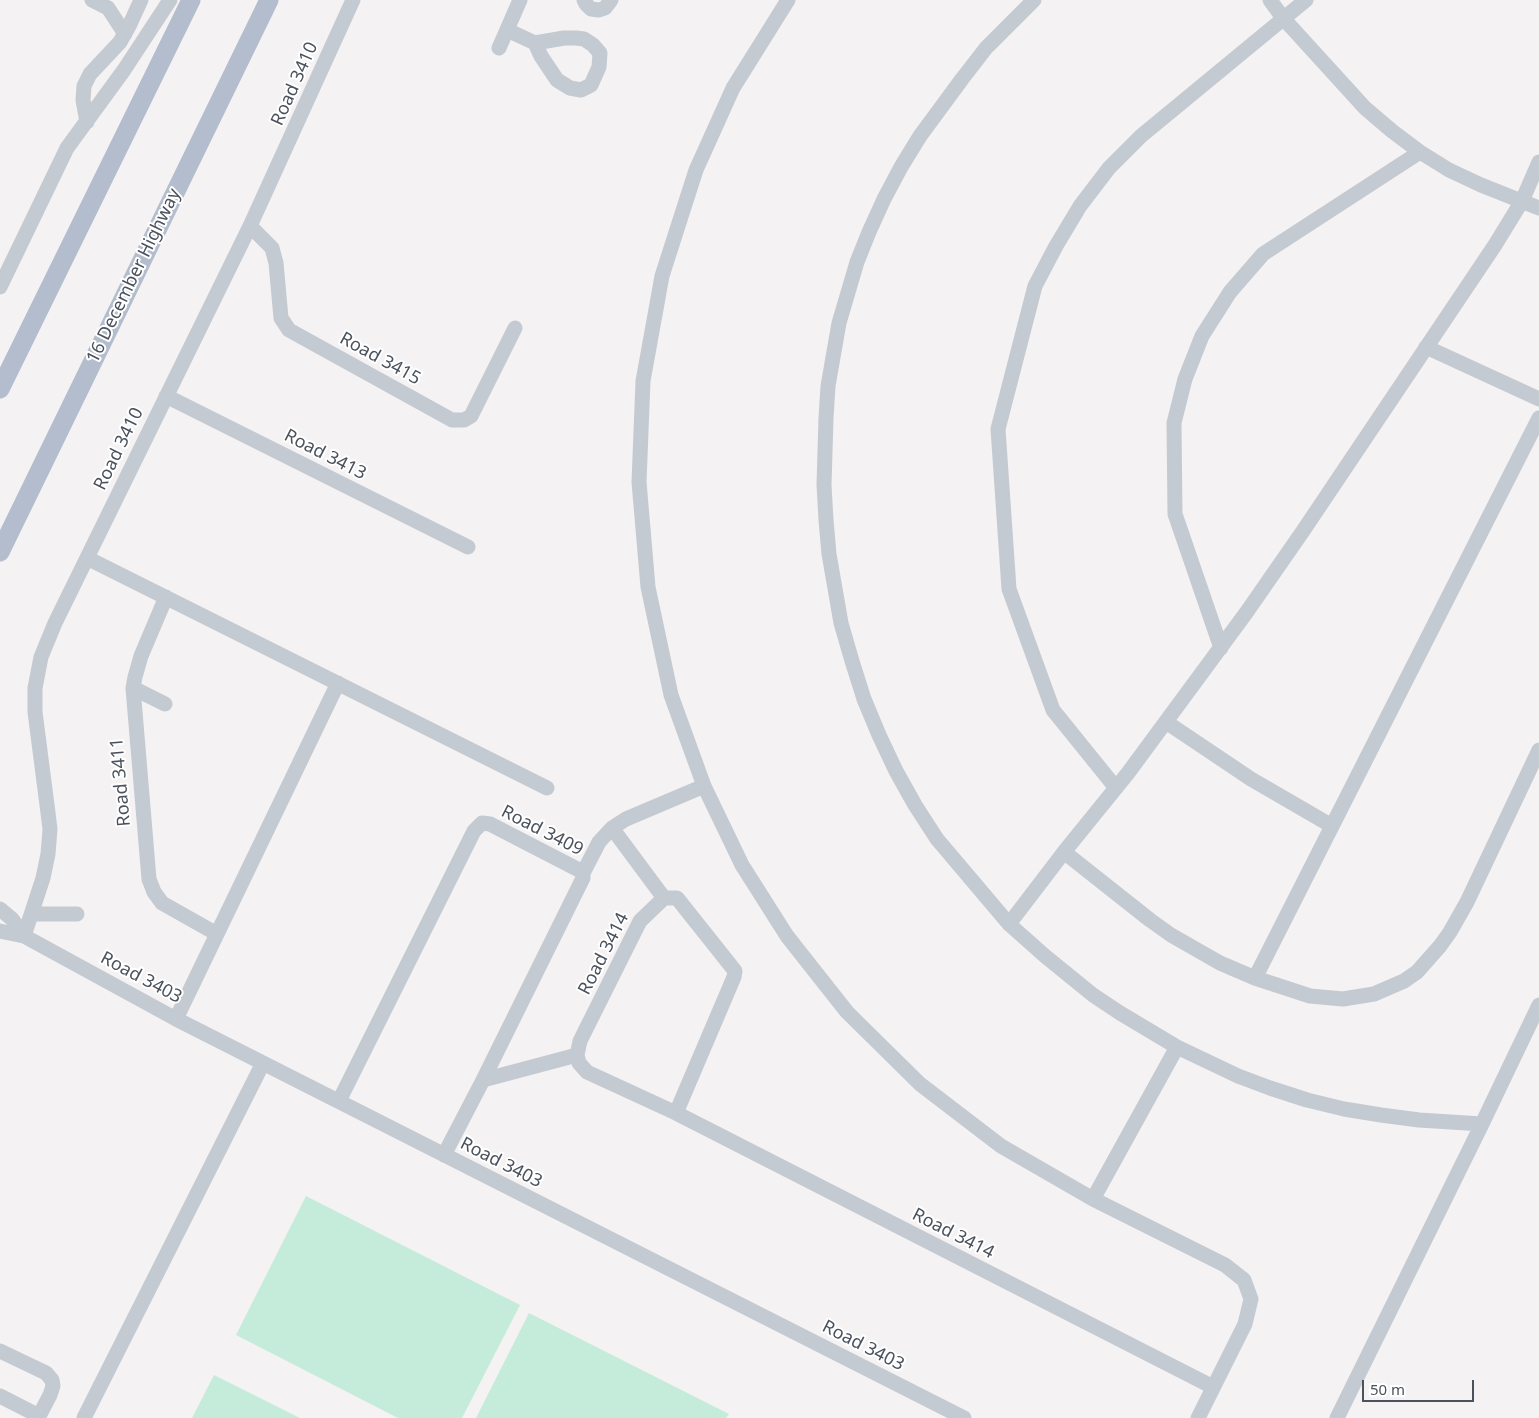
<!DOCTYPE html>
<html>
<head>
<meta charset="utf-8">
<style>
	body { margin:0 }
	#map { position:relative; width:1539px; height:1418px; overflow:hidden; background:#f4f2f2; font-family:"Noto Sans",sans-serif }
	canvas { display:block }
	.scale { position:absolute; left:1362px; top:1380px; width:112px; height:22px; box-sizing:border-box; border:2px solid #4b525d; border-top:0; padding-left:6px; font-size:15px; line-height:18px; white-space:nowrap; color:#4b525d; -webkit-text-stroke:4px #fff; paint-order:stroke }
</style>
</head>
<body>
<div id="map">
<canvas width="1539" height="1418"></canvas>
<div class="scale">50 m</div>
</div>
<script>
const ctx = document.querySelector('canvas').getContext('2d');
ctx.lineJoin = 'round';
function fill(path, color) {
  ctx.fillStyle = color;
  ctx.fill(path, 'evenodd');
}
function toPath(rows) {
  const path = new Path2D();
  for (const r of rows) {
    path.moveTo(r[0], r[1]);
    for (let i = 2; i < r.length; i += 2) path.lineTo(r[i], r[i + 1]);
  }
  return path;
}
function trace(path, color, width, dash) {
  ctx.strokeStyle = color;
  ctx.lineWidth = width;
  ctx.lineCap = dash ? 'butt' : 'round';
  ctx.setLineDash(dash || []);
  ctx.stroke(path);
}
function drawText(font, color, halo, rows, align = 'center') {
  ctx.font = font + ' "Noto Sans",sans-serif';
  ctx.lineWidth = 4;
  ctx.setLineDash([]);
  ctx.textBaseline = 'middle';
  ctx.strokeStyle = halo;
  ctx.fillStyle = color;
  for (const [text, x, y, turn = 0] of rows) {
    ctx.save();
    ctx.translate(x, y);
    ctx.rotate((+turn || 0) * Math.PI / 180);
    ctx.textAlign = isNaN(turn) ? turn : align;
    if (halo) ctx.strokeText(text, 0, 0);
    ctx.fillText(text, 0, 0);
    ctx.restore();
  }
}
fill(toPath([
	[306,1196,520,1305,462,1418,398,1418,236,1335],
	[529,1313,729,1414,726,1418,476,1418],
	[214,1375,300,1418,192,1418]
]), '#c5ecda');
trace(toPath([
	[92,0,108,8,125,34],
	[584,0,586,4,591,9,599,10,605,8,611,0],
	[788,0,733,88,696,170,662,276,643,381,639,482,648,587,671,695,704,786,742,865,787,936,847,1012,920,1084,1001,1146,1093,1199,1225,1265,1244,1280,1251,1299,1245,1324,1198,1418],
	[1034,0,986,48,962,79,920,136,901,167,884,199,869,232,857,262,839,323,828,386,826,418,824,485,826,520,829,554,841,623,852,661,864,699,879,735,896,771,915,805,937,839,1009,924,1045,956,1093,995,1120,1013,1177,1047,1238,1076,1270,1088,1307,1100,1344,1109,1381,1115,1419,1120,1482,1124],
	[1270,0,1283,18,1365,108,1392,131,1420,152,1449,170,1481,185,1539,208],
	[507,30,535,43],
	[564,38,576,38,584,39,593,45,600,53,599,67,591,85,581,90,570,88,557,80,541,56,535,43,564,38],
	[499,48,520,0],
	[87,122,83,100,84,86,90,74,120,42,130,24,141,0],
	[250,226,272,248,276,263,281,318,289,330,452,420,464,420,471,416,515,328],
	[0,287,67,148,124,70,170,0],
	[1426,347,1539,399],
	[166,396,468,547],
	[87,558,547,788],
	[166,597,141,656,135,677,133,688,149,879,154,892,162,903,217,934],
	[1221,648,1175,514,1174,423,1185,379,1202,336,1230,292,1263,254,1420,152],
	[133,688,165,704],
	[1166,722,1251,779,1332,826],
	[1116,788,1053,710,1009,589,998,429,1035,286,1056,246,1080,206,1109,168,1141,136,1306,0],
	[612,828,664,898],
	[1064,852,1150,920,1171,935,1220,963,1255,978,1310,996,1343,999,1374,994,1404,981,1417,972,1440,946,1450,932,1467,902,1539,750],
	[583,873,599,842,612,828,626,819,704,786],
	[0,909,12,919,24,936],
	[32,914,77,914],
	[1009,924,1064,852,1128,773,1246,613,1303,531,1495,245,1522,201,1539,162],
	[0,931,24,936,176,1019,964,1418],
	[24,936,43,878,48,854,50,829,47,805,35,712,35,688,41,657,55,623,250,226,353,0],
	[1255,978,1539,418],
	[176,1019,338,683],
	[483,1080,577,1055],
	[339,1101,474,831,482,823,490,824,579,870,583,873,583,878,483,1080,444,1155],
	[676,1113,734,977,735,971,677,898,664,898,640,921,580,1041,577,1055,579,1063,587,1072,676,1113,1213,1387],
	[1093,1199,1177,1047],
	[0,1351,46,1373,52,1380,53,1386,50,1395,38,1418],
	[0,1396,39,1416],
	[84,1418,263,1063],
	[1337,1418,1482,1124,1539,1005]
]), '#c4cad2', 15);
trace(toPath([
	[0,389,191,0],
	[0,552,269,0]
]), '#b4bdcd', 19);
drawText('18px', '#4b525d', '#fff', [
	["Road 3410",295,84,-66],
	["16 December Highway",134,276,-64],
	["Road 3415",380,359,29],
	["Road 3410",119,449,-64],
	["Road 3413",325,455,27],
	["Road 3411",121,782,-95],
	["Road 3409",542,831,27],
	["Road 3414",604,954,-63],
	["Road 3403",141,978,28],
	["Road 3403",501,1163,27],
	["Road 3414",953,1234,27],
	["Road 3403",863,1346,27]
]);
</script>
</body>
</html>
